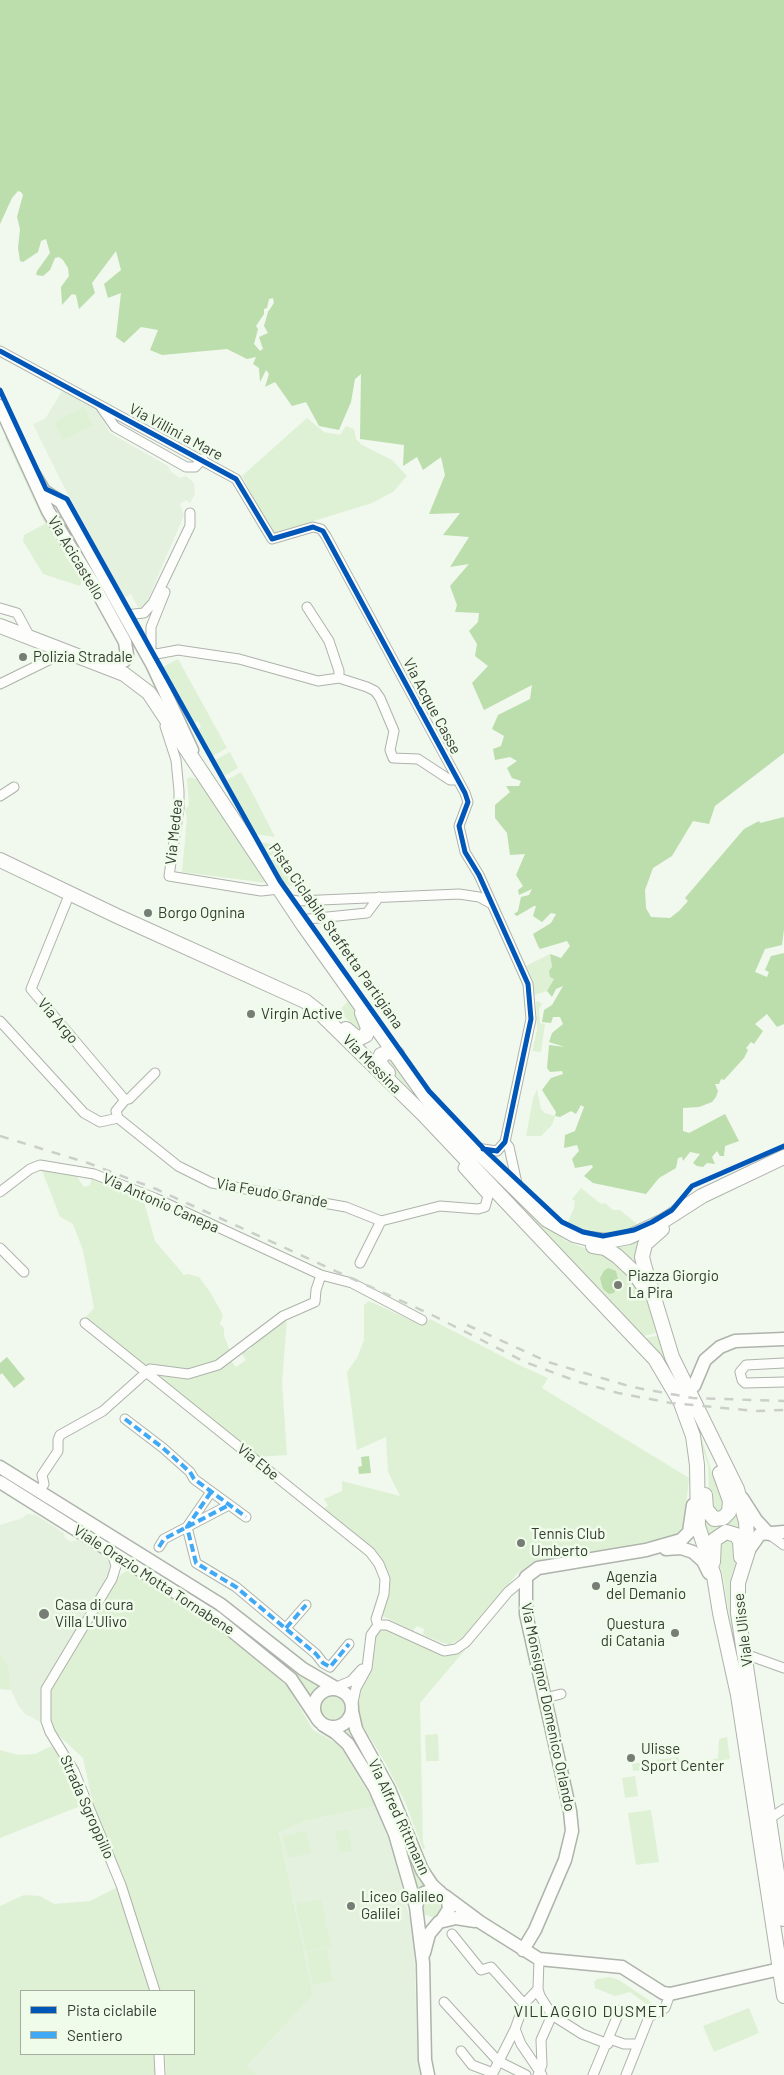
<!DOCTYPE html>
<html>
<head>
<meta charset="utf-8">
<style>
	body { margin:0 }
	#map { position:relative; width:784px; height:2075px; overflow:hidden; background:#f1f8ee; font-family:Barlow,sans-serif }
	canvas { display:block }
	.legend { position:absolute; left:20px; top:1990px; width:175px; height:65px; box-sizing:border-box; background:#effcea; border:1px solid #a5aea1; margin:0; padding:6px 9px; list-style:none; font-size:15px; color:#353a33 }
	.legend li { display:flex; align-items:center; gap:10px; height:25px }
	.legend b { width:25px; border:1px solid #a5aea1 }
</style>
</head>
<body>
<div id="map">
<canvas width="784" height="2075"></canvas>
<ul class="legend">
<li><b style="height:6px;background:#0057b8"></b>Pista ciclabile</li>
<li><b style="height:6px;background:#3fa9f5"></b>Sentiero</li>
</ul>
</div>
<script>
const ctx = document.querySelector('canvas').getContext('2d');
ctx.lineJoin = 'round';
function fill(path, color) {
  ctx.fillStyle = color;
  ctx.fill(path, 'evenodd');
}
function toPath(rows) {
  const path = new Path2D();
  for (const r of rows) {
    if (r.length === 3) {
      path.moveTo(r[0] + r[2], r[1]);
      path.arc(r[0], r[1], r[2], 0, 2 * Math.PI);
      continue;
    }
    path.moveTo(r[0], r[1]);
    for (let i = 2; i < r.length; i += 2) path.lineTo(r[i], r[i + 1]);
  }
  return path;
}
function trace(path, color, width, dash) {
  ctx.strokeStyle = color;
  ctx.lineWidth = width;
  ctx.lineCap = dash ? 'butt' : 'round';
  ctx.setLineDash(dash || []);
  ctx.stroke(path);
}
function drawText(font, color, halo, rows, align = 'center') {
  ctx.font = font + ' Barlow,sans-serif';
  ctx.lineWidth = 5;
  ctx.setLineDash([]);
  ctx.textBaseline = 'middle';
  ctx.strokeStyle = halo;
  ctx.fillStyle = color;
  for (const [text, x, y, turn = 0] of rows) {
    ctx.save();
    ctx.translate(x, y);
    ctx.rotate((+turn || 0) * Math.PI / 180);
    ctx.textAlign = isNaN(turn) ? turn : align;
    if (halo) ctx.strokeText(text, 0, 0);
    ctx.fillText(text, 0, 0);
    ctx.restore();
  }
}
fill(toPath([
	[62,391,97,409,110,433,168,466,171,472,180,478,186,476,194,483,195,494,190,503,186,500,180,504,184,515,182,520,146,604,139,609,131,594,124,598,61,481,33,424,45,419],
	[27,1514,36,1515,64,1533,65,1538,71,1542,77,1540,113,1561,115,1565,44,1724,25,1714,18,1705,11,1690,8,1665,0,1652,0,1525,23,1518],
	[376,1806,392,1848,410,1920,414,1946,417,2041,420,2075,257,2075,247,2066,313,1995,279,1831,305,1821]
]), '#e4f1df');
fill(toPath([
	[84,407,93,425,63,440,54,422],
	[307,418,324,432,340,435,346,426,354,429,356,439,362,445,392,460,407,476,393,492,372,503,272,534,242,476],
	[7,433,66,557,82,579,80,586,43,574,23,541,24,535,45,524,5,438],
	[178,659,227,748,213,756,198,729,201,727,198,721,195,723,163,667],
	[230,752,238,768,224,776,215,760],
	[241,772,253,794,275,837,255,834,227,780],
	[190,777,198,780,267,883,182,872,187,818,185,810,189,805,187,779],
	[259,842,279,845,282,850,268,857],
	[285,854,302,884,302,889,288,885,281,880,270,861],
	[550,954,554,979,547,991,535,995,532,980,526,966],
	[349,1000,361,1021,361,1033,339,1011],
	[538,1001,542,1004,539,1009,540,1023,545,1024,541,1052,532,1051,537,1030,536,1002],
	[389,1056,429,1109,536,1219,566,1241,603,1255,628,1275,646,1299,659,1332,644,1336,433,1117,418,1097,385,1065],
	[537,1089,541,1109,545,1113,555,1116,552,1125,541,1136,526,1136,533,1099],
	[41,1168,75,1174,84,1187,90,1185,92,1178,143,1198,155,1241,184,1275,188,1274,199,1277,210,1292,223,1315,220,1324,224,1328,224,1336,231,1353,217,1363,194,1370,171,1370,163,1366,159,1370,141,1363,85,1318,94,1308,83,1250,73,1224,60,1217],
	[581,1188,601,1204,605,1203,613,1210,620,1210,637,1224,634,1228,603,1234,574,1226,568,1222,574,1208,575,1201,572,1199],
	[653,1230,639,1269,615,1244],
	[369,1301,424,1326,430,1319,517,1364,548,1378,542,1388,689,1478,683,1533,676,1537,535,1561,518,1573,464,1637,449,1645,423,1635,424,1629,417,1626,413,1631,381,1615,388,1579,384,1565,375,1553,322,1509,328,1506,324,1499,342,1491,342,1481,400,1496,388,1472,386,1437,357,1450,347,1372,357,1358,364,1340,364,1305],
	[287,1318,282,1383,287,1455,257,1457,154,1374,182,1377,197,1375,209,1373,231,1361,236,1367,246,1360,241,1353,251,1349,252,1345],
	[660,1335,697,1423,713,1476,722,1494,725,1509,714,1515,709,1498,708,1466,695,1424,661,1357,646,1338],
	[736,1502,744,1533,722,1528,712,1533,708,1541,702,1514,709,1522,716,1525,724,1524,733,1517],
	[729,1535,739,1552,731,1577,730,1595,754,1754,751,1755,723,1576,717,1558,717,1541],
	[109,1541,216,1609,322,1686,310,1698,303,1687,107,1544],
	[127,1570,214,1625,273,1673,289,1688,313,1730,340,1745,376,1806,305,1821,279,1832,313,1995,247,2066,257,2075,166,2075,165,2054,194,2054,194,1991,161,1991,133,1908,94,1809,83,1758,56,1733,50,1722,47,1694,114,1580],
	[385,1628,445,1655,455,1655,465,1650,420,1703,423,1842,425,1848,423,1849,405,1802,386,1764,360,1721,358,1712,359,1693,372,1667,377,1632],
	[0,1652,8,1665,11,1690,0,1689],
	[332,1707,13],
	[347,1726,371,1765,425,1886,417,1891,352,1740,342,1730],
	[438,1734,439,1761,426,1761,425,1735],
	[727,1737,730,1759,713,1762,713,1759,718,1758,719,1739],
	[52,1746,69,1769,83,1805,0,1838,0,1750,18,1755,35,1754],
	[678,1757,680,1764,657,1767,656,1760],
	[654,1760,656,1768,633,1771,632,1764],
	[635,1776,638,1796,625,1798,622,1778],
	[651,1810,659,1862,636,1865,628,1813],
	[348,1829,352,1851,340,1853,335,1831],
	[306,1831,311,1853,288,1858,283,1836],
	[116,1888,151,1991,21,1991,21,2054,155,2054,157,2075,0,2075,0,1906,24,1895,40,1896,54,1904,90,1901],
	[432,1907,10],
	[321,1899,331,1946,306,1951,296,1904],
	[327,1948,333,1981,313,1985,307,1952],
	[610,1977,619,1980,650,2001,651,2004,646,2004,630,1992,615,1996,595,1988,594,1982,597,1979],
	[749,2008,759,2033,714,2052,703,2026]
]), '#def1d5');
fill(toPath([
	[0,0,784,0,784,753,715,806,709,824,693,821,672,856,653,868,645,890,646,908,651,917,670,918,679,911,688,901,685,898,744,829,759,821,760,823,784,817,784,929,782,945,765,949,755,972,767,977,769,972,765,970,771,956,784,953,784,1024,777,1027,767,1014,755,1024,763,1031,754,1044,751,1042,746,1048,748,1050,744,1058,724,1080,721,1079,719,1084,715,1084,718,1091,716,1097,712,1102,699,1107,683,1108,683,1131,689,1133,725,1114,739,1141,725,1146,724,1156,720,1156,717,1151,712,1157,715,1164,707,1163,703,1167,697,1166,693,1163,700,1154,690,1152,683,1161,682,1157,678,1158,676,1168,659,1178,646,1194,593,1183,584,1176,593,1167,592,1165,575,1168,572,1159,579,1151,577,1145,564,1148,565,1135,575,1131,584,1107,581,1105,576,1114,571,1111,560,1117,555,1116,556,1112,542,1090,551,1078,563,1074,562,1071,550,1072,547,1068,549,1045,565,1047,549,1042,552,1033,563,1024,560,1017,553,1017,551,1023,542,1022,544,1010,552,1005,563,986,556,989,552,997,547,991,554,979,550,977,549,971,552,967,550,954,561,958,570,946,567,941,540,949,538,946,533,934,551,923,556,914,551,913,542,922,533,916,536,906,534,906,517,916,514,914,518,911,521,897,529,895,532,889,519,895,518,890,523,886,516,875,525,854,510,855,507,833,495,818,495,805,510,792,506,786,519,786,521,781,512,778,507,768,517,761,510,757,495,760,493,749,501,746,504,736,492,729,498,715,530,699,532,685,484,710,472,683,488,666,475,656,477,644,469,631,478,622,479,613,455,612,457,605,450,586,469,564,450,567,469,537,443,535,460,513,429,514,445,475,441,457,423,470,417,457,403,466,404,445,360,439,361,374,355,379,351,402,339,430,319,426,306,402,292,406,275,382,265,387,269,374,266,370,260,382,259,368,253,364,256,357,247,359,227,349,162,355,150,350,158,330,141,327,124,343,116,337,121,293,108,298,104,284,121,270,116,251,92,283,95,293,79,309,76,295,72,294,62,305,61,287,69,276,68,268,63,260,59,257,55,258,50,270,43,276,36,275,37,271,50,253,46,239,41,241,38,252,23,262,20,261,18,248,20,229,17,217,23,195,21,192,18,191,12,198,0,224],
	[273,298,274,303,268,312,264,326,268,333,259,337,263,349,260,351,254,344,258,329,256,326,264,314,264,309,267,308,269,299],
	[608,1268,616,1271,619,1283,614,1293,609,1294,603,1289,600,1278,604,1271],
	[7,1357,25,1379,14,1388,2,1373,0,1375,0,1363],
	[369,1456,371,1473,359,1474,358,1467,362,1466,361,1457]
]), '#bcddac');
const street = toPath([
	[0,351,236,479,272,539,313,527,321,529,326,536,465,793,468,802,459,826,465,852,479,875,528,984,531,1019,505,1142,497,1151,476,1148],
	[101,407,115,427,186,467,195,467,203,459],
	[307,607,329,641,339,671,339,678],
	[0,608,17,613,31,639],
	[125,615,144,613,153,603,190,526,190,513],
	[151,655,178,650,239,659,318,681,339,678,367,687,375,691,380,698,394,731,390,750,393,758,418,759,450,780,457,780],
	[151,659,151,627,165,592],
	[0,684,57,656,59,650],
	[165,726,176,760,179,791,179,808,169,876,261,891,279,889],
	[0,796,14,787],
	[70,893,31,989,125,1100,129,1099,155,1073],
	[286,899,298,901,459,894,479,897,492,904],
	[304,926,308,919,367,913,379,897],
	[0,1021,84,1113,100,1122,118,1118],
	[118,1118,178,1166,212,1183,346,1207,381,1221,440,1206,478,1209,485,1207,488,1196,463,1168,467,1160],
	[118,1118,116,1111,125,1100],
	[505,1142,509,1147,518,1188],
	[0,1192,30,1169,40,1165,94,1174,155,1198,321,1275,352,1283,422,1320],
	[0,1248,24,1272],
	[360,1263,381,1221],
	[85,1323,370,1552,379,1564,385,1579,384,1594,376,1619,378,1625],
	[784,1363,746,1365,740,1372,742,1380,745,1383,784,1382],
	[125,1419,163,1448,190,1472,194,1479,246,1517],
	[39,1492,44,1484,42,1475,58,1451,58,1440,60,1435,103,1411,150,1369,188,1374,218,1365,283,1316,315,1302,316,1290,321,1275],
	[211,1492,187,1527,196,1563,236,1587,316,1654,323,1663,330,1667,349,1644],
	[769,1534,784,1545],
	[159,1547,164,1539,229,1505],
	[112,1553,116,1566,112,1579,46,1689,46,1721,50,1732,74,1771,121,1885,155,1991],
	[286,1628,306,1605],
	[745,1654,784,1668],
	[332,1689,351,1681,362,1669],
	[545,1698,561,1694],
	[352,1707,356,1688,367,1668,371,1635,378,1625,387,1625,444,1651,456,1649,466,1642,508,1592,526,1577],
	[769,1819,784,1809],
	[452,1934,481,1970,491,1967,524,2004],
	[539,1959,538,1989,540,1996,552,2015,582,2034,608,2044],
	[444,2002,498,2061,526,2075],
	[515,2029,521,2044,542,2075],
	[610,2039,624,2044,638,2044],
	[461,2051,472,2065,493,2073,515,2029,524,2004,538,1989],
	[159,2054,160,2075],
	[538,2075,542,2065,541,2040,552,2015],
	[593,2075,620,2010],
	[626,2075,649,2017,665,2008,670,1994]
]);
const secondary = toPath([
	[0,406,48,511,92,582,125,642,127,655,124,661,118,664,100,661],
	[27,463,44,491,61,502,82,539,152,664,192,750],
	[694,1386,705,1360,720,1347,735,1341,784,1339],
	[0,1467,220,1604,303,1669,341,1691],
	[0,1482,215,1617,291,1679,317,1718],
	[742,1498,756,1520,769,1534],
	[666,1549,681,1548,693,1552,703,1561,709,1573],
	[748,1551,760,1534,784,1532],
	[333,1708,19],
	[352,1711,356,1729,389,1789,422,1870,432,1885,448,1900,449,1909,442,1920],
	[323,1725,336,1733,348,1744,375,1788,395,1834,416,1907],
	[445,1896,480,1922,539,1959,622,1967,663,1993,670,1994,780,1969],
	[523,1950,535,1930,565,1860,572,1831,570,1811,526,1614,526,1577,538,1568,646,1550,681,1540,689,1532,693,1505],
	[424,1953,429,1934,439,1922,456,1918,475,1921],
	[428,2075,425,2060,423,1963,416,1907,418,1899,424,1893,432,1890,440,1892]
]);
const primary = toPath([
	[0,626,124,674,149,693,304,926,426,1097,471,1145,547,1220,574,1235,590,1239,608,1241,629,1237,663,1221,702,1196,784,1157],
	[0,860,117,916,305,1001,319,1012,423,1114,655,1359,681,1403,693,1436,697,1465,698,1526,714,1576,720,1613,738,1695,784,1996],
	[346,1029,358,1039,366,1035,368,1028,362,1013],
	[388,1073,380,1064,381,1055,388,1052,397,1054],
	[662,1229,645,1244,642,1257,644,1265,672,1357,737,1489,746,1522,748,1551,738,1583,738,1613,784,1919],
	[593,1246,605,1248,617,1256,632,1270,647,1291],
	[705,1495,706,1509,714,1519,723,1518,729,1512,730,1501,720,1473],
	[713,1562,714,1540,726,1532,736,1535,740,1541,741,1557]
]);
trace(street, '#aeb3ab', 11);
trace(secondary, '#aeb3ab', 15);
trace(primary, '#aeb3ab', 16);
trace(street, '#fdfefc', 9);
trace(secondary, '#fdfefc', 12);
trace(primary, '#fdfefc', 14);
trace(toPath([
	[0,1136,88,1163,156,1189,432,1315,525,1362,579,1382,618,1393,671,1403,756,1411,784,1410],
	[467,1325,548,1362,632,1387,693,1398,784,1401]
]), '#ccceca', 2.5, [9, 9]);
trace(toPath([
	[125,1419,163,1448,190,1472,194,1479,246,1517],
	[211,1492,187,1527,196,1563,236,1587,316,1654,323,1663,330,1667,349,1644],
	[159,1547,164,1539,229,1505],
	[286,1628,306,1605]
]), '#3fa9f5', 4, [8, 4]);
trace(toPath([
	[0,351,236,479,272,539,313,527,323,531,465,793,468,802,459,826,465,852,479,875,528,984,531,1019,505,1142,497,1151,483,1149],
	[0,390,46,489,67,499,280,881,429,1091,484,1149,562,1222,583,1232,603,1236,634,1230,652,1222,672,1210,692,1186,784,1146]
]), '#0057b8', 5);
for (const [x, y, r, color] of [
	[23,657,5,"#777c74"],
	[148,913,5,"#777c74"],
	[251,1014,5,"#777c74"],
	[618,1285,5,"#777c74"],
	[521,1543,5,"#777c74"],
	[596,1586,5,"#777c74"],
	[44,1614,6,"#777c74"],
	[675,1633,5,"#777c74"],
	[631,1758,5,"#777c74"],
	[351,1906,5,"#777c74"]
]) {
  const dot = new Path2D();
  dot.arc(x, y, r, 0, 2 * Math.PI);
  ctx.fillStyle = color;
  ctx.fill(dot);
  trace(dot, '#effcea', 2);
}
drawText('15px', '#353a33', '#effcea', [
	["Via Villini a Mare",176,432,28],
	["Via Acicastello",76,558,59],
	["Via Acque Casse",432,706,62],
	["Via Medea",174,832,-84],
	["Pista Ciclabile Staffetta Partigiana",336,936,55],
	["Via Argo",58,1021,50],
	["Via Messina",372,1064,45],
	["Via Feudo Grande",272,1193,10],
	["Via Antonio Canepa",161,1203,24],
	["Via Ebe",258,1462,39],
	["Viale Orazio Motta Tornabene",154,1580,33],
	["Viale Ulisse",743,1630,-97],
	["Via Monsignor Domenico Orlando",548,1707,78],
	["Strada Sgroppillo",87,1807,66],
	["Via Alfred Rittmann",399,1817,65]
]);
drawText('15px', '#353a33', '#effcea', [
	["Polizia Stradale",33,657],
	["Borgo Ognina",158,913],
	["Virgin Active",261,1014],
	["Piazza Giorgio",628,1276],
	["La Pira",628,1293],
	["Tennis Club",531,1534],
	["Umberto",531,1551],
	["Agenzia",606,1577],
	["del Demanio",606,1594],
	["Casa di cura",55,1605],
	["Villa L'Ulivo",55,1622],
	["Questura",665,1624,"right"],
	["di Catania",665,1641,"right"],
	["Ulisse",641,1749],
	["Sport Center",641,1766],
	["Liceo Galileo",361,1897],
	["Galilei",361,1914]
], 'left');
ctx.letterSpacing = '1px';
drawText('16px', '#353a33', '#effcea', [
	["VILLAGGIO DUSMET",591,2012]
]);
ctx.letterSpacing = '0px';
</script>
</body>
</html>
